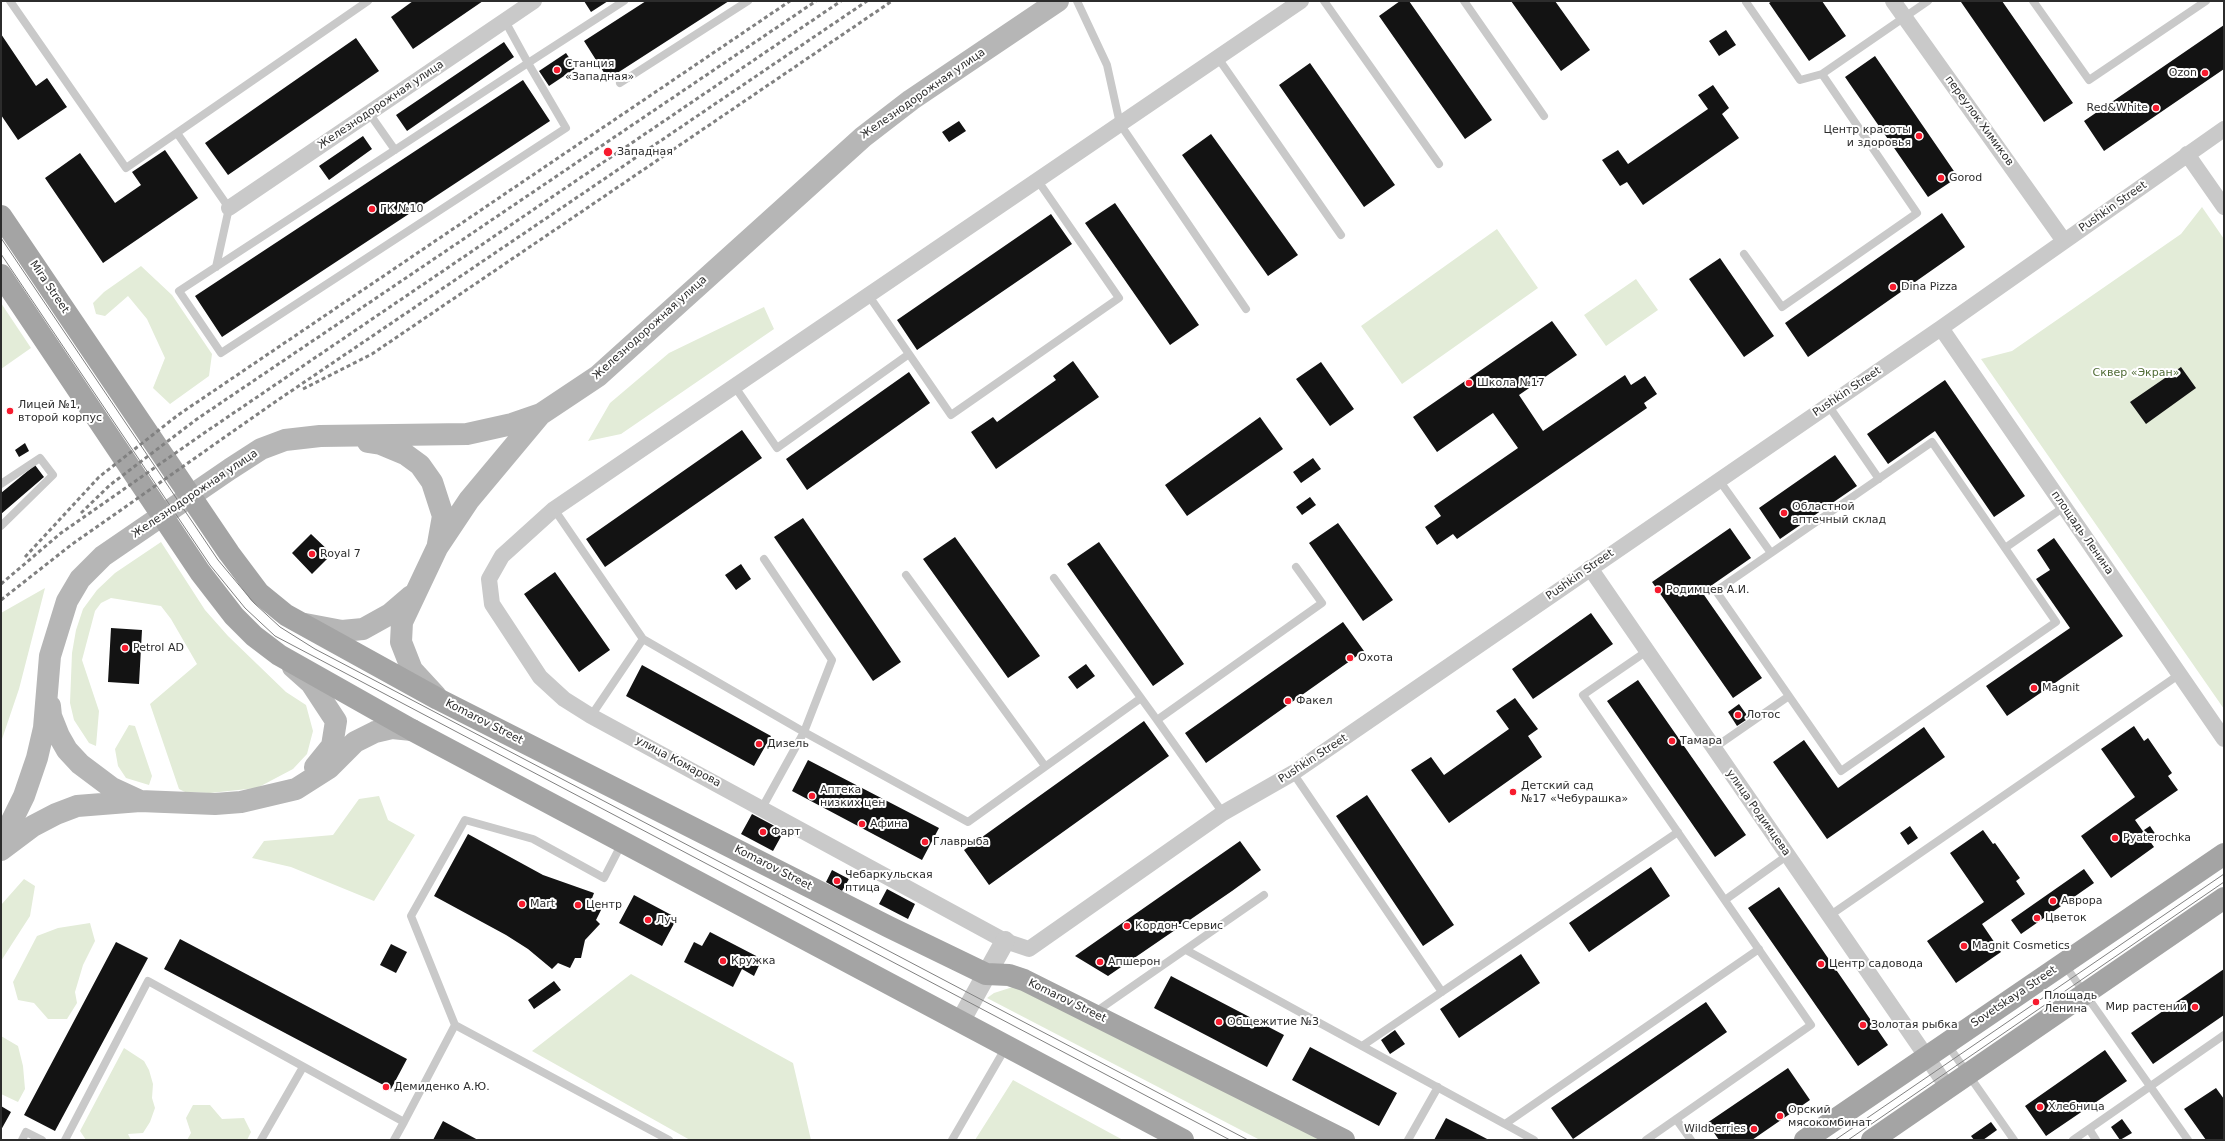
<!DOCTYPE html>
<html>
<head>
<meta charset="utf-8">
<style>
	body { margin:0 }
	#map { position:relative; width:2225px; height:1141px; overflow:hidden; background:#fff; font-family:"DejaVu Sans",sans-serif }
	canvas { display:block }
	.frame { position:absolute; inset:0; border:2px solid #2c2c2c; pointer-events:none }
</style>
</head>
<body>
<div id="map">
<canvas width="2225" height="1141"></canvas>
<div class="frame"></div>
</div>
<script>
const ctx = document.querySelector('canvas').getContext('2d');
ctx.lineJoin = 'round';
function fill(path, color) {
  ctx.fillStyle = color;
  ctx.fill(path, 'evenodd');
}
function toPath(rows) {
  const path = new Path2D();
  for (const r of rows) {
    path.moveTo(r[0], r[1]);
    for (let i = 2; i < r.length; i += 2) path.lineTo(r[i], r[i + 1]);
  }
  return path;
}
function trace(path, color, width, dash) {
  ctx.strokeStyle = color;
  ctx.lineWidth = width;
  ctx.lineCap = dash ? 'butt' : 'round';
  ctx.setLineDash(dash || []);
  ctx.stroke(path);
}
function drawText(font, color, halo, rows, align = 'center') {
  ctx.font = font + ' "DejaVu Sans",sans-serif';
  ctx.lineWidth = 4;
  ctx.setLineDash([]);
  ctx.textBaseline = 'middle';
  ctx.strokeStyle = halo;
  ctx.fillStyle = color;
  for (const [text, x, y, turn = 0] of rows) {
    ctx.save();
    ctx.translate(x, y);
    ctx.rotate((+turn || 0) * Math.PI / 180);
    ctx.textAlign = isNaN(turn) ? turn : align;
    if (halo) ctx.strokeText(text, 0, 0);
    ctx.fillText(text, 0, 0);
    ctx.restore();
  }
}
fill(toPath([
	[2202,207,2224,239,2224,709,1981,359,2012,351,2181,234],
	[1497,229,1538,288,1402,384,1361,326],
	[141,266,172,295,212,354,209,376,170,404,153,388,165,358,147,319,128,296,105,316,96,314,93,303,104,292],
	[1636,279,1658,310,1606,346,1584,315],
	[1,303,31,348,1,369],
	[764,307,774,329,621,434,588,441,610,403,669,353],
	[161,542,205,610,228,636,286,692,306,705,313,731,307,754,293,769,257,788,210,793,185,792,179,789,150,704,197,664,171,619,161,606,111,598,101,603,95,611,82,660,99,711,96,746,89,743,74,720,70,703,72,653,76,630,83,609,97,590,115,573],
	[45,588,19,689,1,742,1,613],
	[129,725,135,726,152,776,149,785,126,778,118,766,115,749],
	[379,796,388,820,415,835,374,901,291,867,252,858,264,841,333,835,359,799],
	[24,879,35,886,30,916,1,961,1,905],
	[90,923,95,941,83,965,75,992,77,1003,67,1019,48,1019,34,1003,18,1000,13,982,37,936,58,928],
	[631,974,793,1063,811,1140,690,1140,532,1051],
	[1019,985,1323,1140,1260,1140,987,998,994,993],
	[1,1036,18,1046,23,1066,25,1089,18,1102,1,1094],
	[124,1048,144,1061,149,1070,153,1084,152,1098,155,1108,150,1122,143,1133,128,1134,131,1140,86,1140,80,1131],
	[1013,1080,1064,1108,1123,1140,975,1140],
	[193,1105,210,1105,222,1119,244,1118,251,1132,247,1140,187,1140,191,1133,186,1118]
]), '#e3ecd8');
fill(toPath([
	[413,1,483,1,413,49,391,17],
	[584,1,608,1,591,12],
	[646,1,729,1,608,79,584,41],
	[1400,1,1409,1,1492,120,1465,139,1379,16],
	[1511,1,1555,1,1590,50,1561,71],
	[1772,1,1822,1,1846,36,1809,61,1769,3],
	[1963,1,2002,1,2073,103,2044,122,1961,2],
	[2224,25,2224,69,2104,151,2084,121],
	[1726,30,1736,45,1719,56,1709,41],
	[1,34,36,86,47,78,67,107,18,140,1,115],
	[356,38,379,71,228,175,205,143],
	[504,42,514,57,407,131,396,115],
	[566,53,576,68,549,86,539,71],
	[1875,56,1958,177,1928,197,1845,77],
	[1310,63,1395,185,1364,207,1279,85],
	[523,80,550,121,222,337,195,296],
	[1713,85,1729,108,1722,114,1739,138,1643,205,1627,182,1620,186,1602,160,1618,150,1628,164,1708,109,1698,95],
	[959,121,966,131,949,142,942,132],
	[1211,134,1298,255,1268,276,1182,155],
	[363,136,372,149,329,180,319,166],
	[165,150,198,198,103,263,45,178,80,153,115,203,141,185,132,172],
	[1115,203,1199,325,1170,345,1085,223],
	[1942,213,1965,247,1808,357,1785,323],
	[1051,214,1072,244,917,350,897,320],
	[1720,258,1774,336,1744,357,1689,279],
	[1552,321,1577,355,1519,395,1543,431,1625,375,1631,385,1645,376,1657,394,1644,403,1647,408,1457,539,1453,534,1437,545,1425,527,1441,516,1434,506,1518,448,1493,413,1437,452,1413,417],
	[1073,361,1099,397,996,469,971,432,993,417,997,422,1056,380,1053,376],
	[1321,362,1354,409,1330,426,1296,379],
	[2181,367,2196,388,2146,424,2130,402],
	[909,372,930,403,807,490,786,459],
	[1945,380,2025,496,1994,517,1935,431,1888,464,1867,434],
	[1260,417,1283,449,1187,516,1165,485],
	[742,430,762,458,605,567,586,539],
	[25,443,29,451,19,457,15,450],
	[1835,455,1857,486,1780,539,1759,508],
	[1313,458,1321,469,1301,483,1293,472],
	[35,465,44,477,1,514,1,493],
	[1310,497,1316,505,1302,515,1296,507],
	[803,518,901,662,873,681,774,537],
	[1338,523,1393,600,1363,621,1309,543],
	[1730,528,1751,558,1702,592,1762,678,1733,698,1652,582],
	[311,534,332,554,312,574,292,553],
	[955,537,1040,656,1008,678,923,559],
	[2054,538,2123,636,2007,716,1986,686,2070,628,2036,579,2050,570,2037,550],
	[1099,542,1184,664,1153,686,1067,564],
	[741,564,751,579,736,590,725,575],
	[555,572,610,650,579,672,524,594],
	[1591,613,1613,644,1533,699,1512,669],
	[1343,622,1364,651,1206,763,1185,733],
	[111,628,142,630,139,684,108,682],
	[1086,664,1095,676,1077,689,1068,677],
	[642,665,771,736,754,766,626,696],
	[1638,680,1746,835,1715,857,1607,701],
	[1515,698,1538,729,1528,736,1542,757,1449,823,1411,770,1431,757,1444,775,1509,729,1496,711],
	[1739,704,1749,718,1737,726,1728,712],
	[1144,721,1169,756,989,885,964,850],
	[2134,726,2144,741,2148,738,2172,773,2168,776,2178,790,2135,820,2154,847,2111,878,2081,836,2135,797,2101,749],
	[1924,727,1945,757,1827,839,1773,762,1804,740,1838,788],
	[808,760,939,828,922,860,792,791],
	[1367,795,1454,925,1423,946,1336,816],
	[752,814,784,831,773,851,741,834],
	[1910,826,1918,838,1908,845,1900,833],
	[2150,826,2156,835,2151,839,2144,830],
	[1983,830,1993,844,1995,843,2020,878,2016,881,2025,894,1982,924,2001,952,1956,983,1927,941,1984,902,1950,853],
	[468,834,543,875,594,893,591,901,603,906,596,920,600,924,585,940,581,958,575,958,570,968,558,963,552,969,528,949,506,935,434,896],
	[1240,841,1261,870,1232,891,1108,976,1075,956],
	[1651,867,1670,896,1589,952,1569,923],
	[2084,869,2094,883,2021,934,2011,920],
	[832,870,849,879,842,891,826,882],
	[1779,887,1888,1045,1858,1066,1748,908],
	[887,889,915,904,908,919,879,904],
	[634,895,677,918,662,946,619,923],
	[710,932,762,959,754,976,742,969,733,987,684,962,694,942,702,946],
	[180,939,407,1059,391,1089,164,969],
	[116,942,148,958,55,1131,24,1115],
	[391,944,407,952,396,973,380,965],
	[1521,954,1540,983,1459,1038,1440,1009],
	[2224,969,2224,1015,2153,1064,2131,1033],
	[1171,976,1284,1035,1267,1067,1154,1008],
	[554,981,561,990,534,1009,528,1000],
	[1706,1002,1727,1032,1573,1139,1551,1108],
	[1395,1030,1405,1044,1390,1054,1381,1040],
	[1310,1047,1397,1093,1379,1126,1292,1080],
	[2105,1050,2127,1081,2046,1136,2025,1106],
	[1788,1068,1810,1100,1752,1140,1719,1140,1707,1123],
	[2216,1088,2224,1099,2224,1140,2206,1140,2184,1109],
	[1,1106,11,1112,1,1130],
	[1446,1118,1468,1129,1489,1140,1434,1140],
	[2122,1119,2132,1133,2120,1140,2111,1127],
	[443,1121,478,1140,433,1140],
	[1991,1122,1997,1130,1983,1140,1974,1140,1971,1136]
]), '#131313');
trace(toPath([
	[10,1,126,168,368,1],
	[1077,1,1107,65,1120,124,1246,309],
	[1324,1,1439,164],
	[1464,1,1544,116],
	[1747,1,1746,2,1800,80,1822,74,1928,1],
	[2033,1,2089,80,2206,1],
	[505,21,528,63,566,128,221,353,179,291,528,63,624,1],
	[1218,58,1341,235],
	[620,83,748,1],
	[369,113,395,150],
	[177,133,229,208,216,267],
	[1744,254,1782,307,1917,213,1822,74],
	[869,296,951,415,1119,298,1038,181],
	[735,387,777,448,909,354],
	[1828,405,1879,479],
	[1932,442,2056,622,1841,771,1716,591,1932,442],
	[1719,480,1771,553],
	[1,484,40,458,53,475,1,526],
	[554,509,643,639,804,732,762,808],
	[2005,548,2064,507],
	[764,559,832,660,804,732,968,822,1141,698],
	[906,575,1045,766],
	[1054,578,1157,720],
	[591,716,643,639],
	[1714,748,1789,696],
	[1293,773,1442,992],
	[1223,813,1157,720,1322,603,1296,567],
	[622,843,604,878,533,839,465,820,411,916,455,1025,669,1140],
	[1725,900,1788,855],
	[1829,916,2180,674],
	[1186,950,1534,1140],
	[2064,964,2188,1140],
	[1094,1013,1264,895],
	[1947,1044,2014,1140],
	[1362,1046,1678,832],
	[1676,1119,1691,1140],
	[404,1122,455,1025],
	[1505,1124,1759,949],
	[2089,1129,2096,1140],
	[22,1140,26,1132,42,1140],
	[65,1140,148,981,404,1122,394,1140],
	[261,1140,303,1067],
	[952,1140,1006,1047],
	[1408,1140,1438,1087],
	[1646,1140,1811,1025,1583,695,1647,651],
	[2073,1140,2224,1035]
]), '#c9c9c9', 8);
trace(toPath([
	[1301,1,554,509,502,556,489,579,492,604,540,677,564,699,591,716,1005,941,1029,949,1223,813,1293,773,1941,328,2224,129],
	[1893,1,2064,241],
	[2187,154,2224,207],
	[229,208,534,1],
	[1941,328,2224,739],
	[1590,568,1948,1088]
]), '#c9c9c9', 16);
trace(toPath([
	[960,1022,1005,941]
]), '#c9c9c9', 20);
trace(toPath([
	[368,442,381,444,405,454,420,465,432,482,443,516,438,544],
	[305,624,342,631,363,629,390,614,411,596],
	[293,667,311,683,336,721,332,746,315,767],
	[436,696,412,670,401,642,402,622,437,548,469,500,540,415],
	[50,706,51,716,59,736,67,750,80,764,112,788,138,800],
	[1,843,24,796,37,758,44,728,50,656,67,601,80,579,103,556,230,469,261,449,285,440,320,436,467,434,512,424,541,414,598,376,863,137,911,100,1058,1],
	[1,850,33,826,56,814,77,806,140,801,215,804,241,802,296,789,329,768,355,742,375,732,392,728,412,730]
]), '#b6b6b6', 22);
trace(toPath([
	[1,216,229,553,259,593,286,615,438,699,889,927,986,974,1009,975,1024,980,1344,1140],
	[1,275,200,572,234,616,254,636,279,655,412,730,1183,1140],
	[1805,1140,2224,854],
	[1872,1140,2224,898]
]), '#a4a4a4', 22);
trace(toPath([
	[1,238,218,560,254,603,280,627,315,649,1248,1140],
	[1,254,210,565,245,608,275,636,1230,1140],
	[1835,1140,2224,874],
	[1848,1140,2224,882]
]), '#818181', 1);
trace(toPath([
	[303,389,372,354,892,1],
	[81,513,110,485,197,419,816,1],
	[25,557,99,477,178,415,790,1],
	[1,584,61,533,210,429,841,1],
	[1,600,71,545,272,404,867,1]
]), '#818181', 3, [4, 3]);
for (const [x, y, r, color] of [
	[557,70,4,"#f71b2e"],
	[2205,73,4,"#f71b2e"],
	[2156,108,4,"#f71b2e"],
	[1919,136,4,"#f71b2e"],
	[608,152,5,"#f71b2e"],
	[1941,178,4,"#f71b2e"],
	[372,209,4,"#f71b2e"],
	[1893,287,4,"#f71b2e"],
	[1469,383,4,"#f71b2e"],
	[10,411,4,"#f71b2e"],
	[1784,513,4,"#f71b2e"],
	[312,554,4,"#f71b2e"],
	[1658,590,4,"#f71b2e"],
	[125,648,4,"#f71b2e"],
	[1350,658,4,"#f71b2e"],
	[2034,688,4,"#f71b2e"],
	[1288,701,4,"#f71b2e"],
	[1738,715,4,"#f71b2e"],
	[1672,741,4,"#f71b2e"],
	[759,744,4,"#f71b2e"],
	[1513,792,4,"#f71b2e"],
	[812,796,4,"#f71b2e"],
	[862,824,4,"#f71b2e"],
	[763,832,4,"#f71b2e"],
	[2115,838,4,"#f71b2e"],
	[925,842,4,"#f71b2e"],
	[837,881,4,"#f71b2e"],
	[2053,901,4,"#f71b2e"],
	[522,904,4,"#f71b2e"],
	[578,905,4,"#f71b2e"],
	[2037,918,4,"#f71b2e"],
	[648,920,4,"#f71b2e"],
	[1127,926,4,"#f71b2e"],
	[1964,946,4,"#f71b2e"],
	[723,961,4,"#f71b2e"],
	[1100,962,4,"#f71b2e"],
	[1821,964,4,"#f71b2e"],
	[2036,1002,4,"#f71b2e"],
	[2195,1007,4,"#f71b2e"],
	[1219,1022,4,"#f71b2e"],
	[1863,1025,4,"#f71b2e"],
	[386,1087,4,"#f71b2e"],
	[2040,1107,4,"#f71b2e"],
	[1780,1116,4,"#f71b2e"],
	[1754,1129,4,"#f71b2e"]
]) {
  const dot = new Path2D();
  dot.arc(x, y, r, 0, 2 * Math.PI);
  ctx.fillStyle = color;
  ctx.fill(dot);
  trace(dot, '#fff', 1.5);
}
drawText('11px', '#2c2c2c', '#fff', [
	["Станция",565,64],
	["«Западная»",565,77],
	["Ozon",2197,73,"right"],
	["Red&White",2148,108,"right"],
	["Центр красоты",1911,130,"right"],
	["и здоровья",1911,143,"right"],
	["Западная",617,152],
	["Gorod",1949,178],
	["ГК №10",380,209],
	["Dina Pizza",1901,287],
	["Школа №17",1477,383],
	["Лицей №1,",18,405],
	["второй корпус",18,418],
	["Областной",1792,507],
	["аптечный склад",1792,520],
	["Royal 7",320,554],
	["Родимцев А.И.",1666,590],
	["Petrol AD",133,648],
	["Охота",1358,658],
	["Magnit",2042,688],
	["Факел",1296,701],
	["Лотос",1746,715],
	["Тамара",1680,741],
	["Дизель",767,744],
	["Детский сад",1521,786],
	["№17 «Чебурашка»",1521,799],
	["Аптека",820,790],
	["низких цен",820,803],
	["Афина",870,824],
	["Фарт",771,832],
	["Pyaterochka",2123,838],
	["Главрыба",933,842],
	["Чебаркульская",845,875],
	["птица",845,888],
	["Аврора",2061,901],
	["Mart",530,904],
	["Центр",586,905],
	["Цветок",2045,918],
	["Луч",656,920],
	["Кордон-Сервис",1135,926],
	["Magnit Cosmetics",1972,946],
	["Кружка",731,961],
	["Апшерон",1108,962],
	["Центр садовода",1829,964],
	["Площадь",2044,996],
	["Ленина",2044,1009],
	["Мир растений",2187,1007,"right"],
	["Общежитие №3",1227,1022],
	["Золотая рыбка",1871,1025],
	["Демиденко А.Ю.",394,1087],
	["Хлебница",2048,1107],
	["Орский",1788,1110],
	["мясокомбинат",1788,1123],
	["Wildberries",1746,1129,"right"]
], 'left');
drawText('11px', '#2c2c2c', '#fff', [
	["Железнодорожная улица",923,94,-35],
	["Железнодорожная улица",381,105,-34],
	["переулок Химиков",1979,121,54],
	["Pushkin Street",2113,207,-35],
	["Mira Street",49,287,56],
	["Железнодорожная улица",650,328,-42],
	["Pushkin Street",1847,392,-34],
	["Железнодорожная улица",195,494,-34],
	["площадь Ленина",2082,533,55],
	["Pushkin Street",1580,575,-35],
	["Komarov Street",484,722,27],
	["Pushkin Street",1313,759,-33],
	["улица Комарова",678,762,28],
	["улица Родимцева",1758,813,55],
	["Komarov Street",773,868,27],
	["Sovetskaya Street",2014,997,-34],
	["Komarov Street",1067,1001,26]
]);
drawText('11px', '#506c36', '#fff', [
	["Сквер «Экран»",2136,373]
]);
</script>
</body>
</html>
